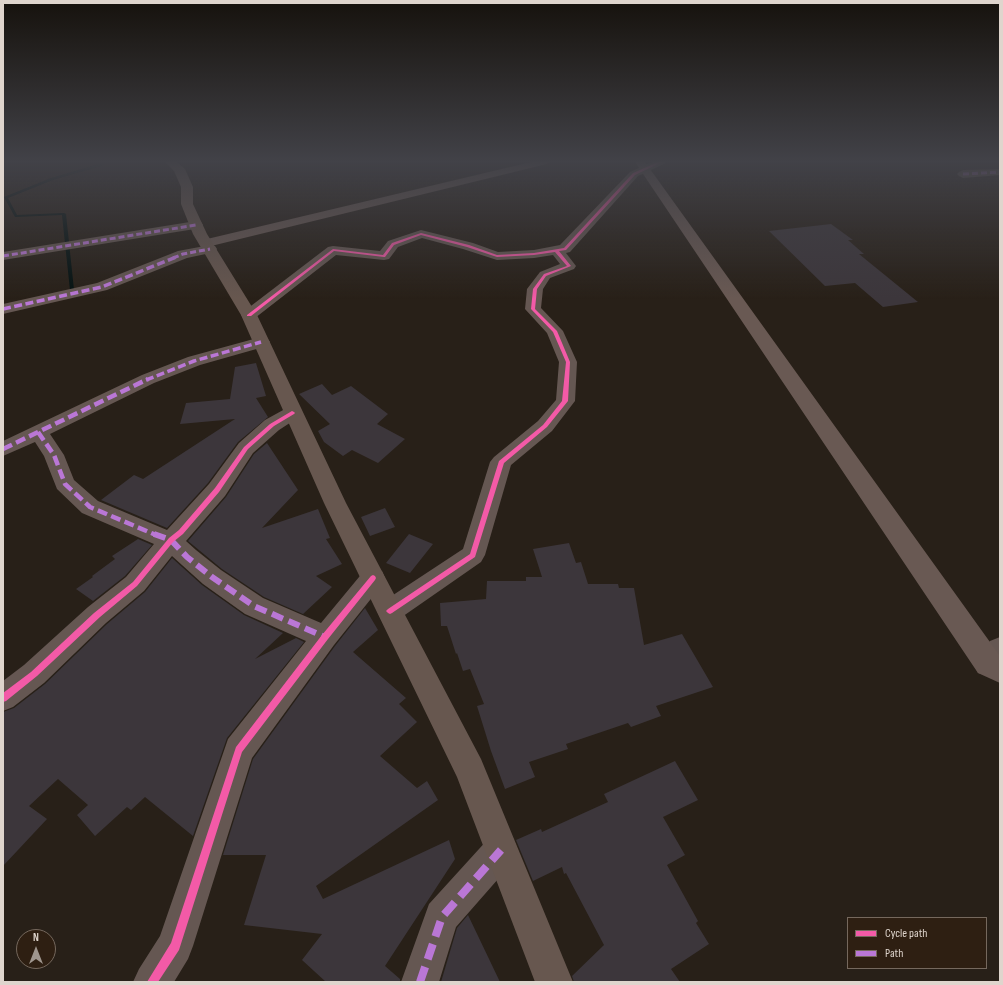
<!DOCTYPE html>
<html>
<head>
<meta charset="utf-8">
<style>
	body { margin:0 }
	#map { position:relative; width:1003px; height:985px; overflow:hidden; background:#282018; font-family:"Sofia Sans Condensed",sans-serif }
	canvas { display:block }
	.frame { position:absolute; inset:0; border:4px solid #dfd5cd; pointer-events:none }
	.legend { position:absolute; left:847px; top:917px; width:140px; height:52px; box-sizing:border-box; background:#2e1f12; border:1px solid #75685d; margin:0; padding:5px 7px; list-style:none; font-size:12px; color:#dfd5cd }
	.legend li { display:flex; align-items:center; gap:8px; height:20px }
	.legend b { width:20px; border:1px solid #75685d }
	.north { position:absolute; left:16px; top:929px; width:40px; height:40px; box-sizing:border-box; background:#2e1f12; border:1px solid #75685d; border-radius:50%; rotate:0deg; font-size:11px; font-weight:700; line-height:16px; text-align:center; color:#dfd5cd }
	.north::after { content:''; display:block; margin:auto; width:14px; height:18px; background:#9f968e; clip-path:polygon(50% 0,100% 100%,50% 72%,0 100%) }
</style>
</head>
<body>
<div id="map">
<canvas width="1003" height="985"></canvas>
<div class="frame"></div>
<ul class="legend">
<li><b style="height:5px;background:#f35aa7"></b>Cycle path</li>
<li><b style="height:5px;background:#ba77d6"></b>Path</li>
</ul>
<div class="north">N</div>
</div>
<script>
const ctx = document.querySelector('canvas').getContext('2d');
ctx.lineJoin = 'round';
function toPath(rows) {
  const path = new Path2D();
  for (const r of rows) {
    path.moveTo(r[0], r[1]);
    for (let i = 2; i < r.length; i += 2) path.lineTo(r[i], r[i + 1]);
  }
  return path;
}
function fill(path, color) {
  ctx.fillStyle = color;
  ctx.fill(path, 'evenodd');
}
function trace(path, color, width, dash) {
  ctx.strokeStyle = color;
  ctx.lineWidth = width;
  ctx.lineCap = dash ? 'butt' : 'round';
  ctx.setLineDash(dash || []);
  ctx.stroke(path);
}
fill(toPath([
	[102,162,106,162,101,166,53,180,8,198,17,215,64,213,66,214,74,290,72,291,70,290,62,215,15,217,4,197,51,178,99,164,102,162]
]), '#041110');
fill(toPath([
	[831,224,853,240,848,240,864,254,859,254,918,302,883,307,855,283,825,286,769,231],
	[256,363,266,396,256,398,268,417,238,442,208,483,167,528,101,500,134,475,143,479,235,419,180,424,186,403,230,399,235,367],
	[322,384,332,395,351,386,388,414,377,424,405,439,378,463,352,450,343,456,324,442,318,431,330,424,299,394],
	[267,443,298,490,262,528,318,509,330,538,326,539,342,564,316,576,332,587,303,614,264,597,222,569,188,541,226,497,254,454],
	[385,508,395,527,370,536,361,517],
	[409,534,433,544,410,573,386,563],
	[138,539,152,545,125,576,93,601,76,589,93,577,92,576,115,559,112,556],
	[569,543,576,563,581,562,588,584,618,584,619,588,634,588,644,645,682,634,713,687,656,706,661,716,631,727,628,723,566,744,568,749,529,762,535,777,505,789,491,751,477,706,484,704,470,669,463,671,457,653,456,654,447,626,441,626,440,603,486,599,487,581,526,581,526,577,542,577,533,549],
	[172,558,202,585,244,615,283,633,255,659,296,638,304,642,227,738,193,836,145,797,131,810,127,807,95,836,77,815,88,805,58,779,29,806,47,819,3,866,3,712,14,708,45,684,107,624,145,592],
	[365,608,378,630,353,652,406,698,399,704,417,722,380,756,417,788,427,781,438,800,316,886,323,899,449,840,455,859,385,966,400,979,400,982,326,982,302,960,322,934,244,925,266,855,223,855,253,759,335,646],
	[675,761,698,800,663,817,685,855,667,865,698,921,696,923,709,944,671,969,680,982,574,982,572,976,604,945,566,873,564,874,562,867,533,881,516,840,541,829,542,832,608,802,604,794],
	[468,915,500,982,441,982,457,928]
]), '#3c363b');
fill(toPath([
	[652,162,666,162,664,164,638,176,570,252,566,253,576,266,574,269,550,278,543,289,541,308,563,331,577,362,575,401,552,431,511,465,485,555,481,562,399,619,390,622,381,619,377,611,381,603,463,549,490,462,494,457,538,421,556,400,559,362,547,333,525,309,527,289,540,272,560,264,553,255,534,258,497,260,463,249,422,238,398,247,389,259,384,260,336,255,255,318,249,320,243,318,241,315,243,312,328,247,333,246,380,251,388,241,421,230,473,243,498,252,534,250,560,245,630,172,652,162],
	[1000,169,1000,175,963,178,959,176,957,174,959,172,963,170,1000,169],
	[196,221,201,222,203,225,201,228,3,260,3,252,196,221],
	[210,245,215,246,217,249,215,252,187,258,107,290,3,314,3,304,97,283,178,251,210,245],
	[261,337,267,338,270,342,267,346,200,365,154,383,50,434,64,455,74,480,98,501,167,530,209,484,239,443,265,420,285,409,292,407,299,409,302,413,299,417,279,430,253,453,225,496,186,541,196,550,221,570,263,598,321,623,364,571,373,568,382,571,385,578,382,585,334,645,252,758,193,946,188,959,174,982,133,982,139,969,160,936,228,739,306,641,245,614,203,584,172,556,144,591,106,623,44,683,13,707,3,711,3,681,24,665,88,607,126,577,154,544,82,513,57,489,44,456,35,442,3,456,3,441,142,375,188,357,261,337],
	[1000,637,1000,670,998,673,988,676,978,673,974,664,978,655,990,641,1000,637],
	[501,833,513,838,518,850,513,862,456,927,439,982,401,982,429,904,489,838,501,833]
]), '#655752');
fill(toPath([
	[531,162,549,162,547,164,207,247,202,246,200,243,202,240,207,239,531,162],
	[635,162,645,162,1000,656,1000,683,978,673,635,162]
]), '#695953');
fill(toPath([
	[165,162,177,162,185,169,193,187,193,204,207,234,257,315,346,503,481,759,573,982,535,982,457,777,324,503,241,315,193,234,181,204,181,187,174,171,165,162]
]), '#67574f');
trace(toPath([
	[963,174,1000,172],
	[3,256,196,225],
	[173,258,183,254,210,249]
]), '#ba77d6', 3, [6, 3]);
trace(toPath([
	[3,309,102,287,176,257],
	[146,380,194,361,261,342]
]), '#ba77d6', 3.5, [8, 3.5]);
trace(toPath([
	[38,432,54,455,65,484,90,507,156,535],
	[3,449,148,379]
]), '#ba77d6', 4.5, [10, 4.5]);
trace(toPath([
	[154,534,171,540,187,557,212,577,254,606,325,637]
]), '#ba77d6', 6, [12, 6]);
trace(toPath([
	[420,982,442,917,501,850]
]), '#ba77d6', 8, [16, 8]);
fill(toPath([
	[658,162,662,162,635,175,566,250,559,251,571,266,546,276,537,289,535,309,557,331,570,362,568,401,547,427,504,463,475,557,392,613,390,614,388,613,386,611,388,609,470,554,499,461,543,425,562,401,566,362,553,332,531,309,533,289,544,274,567,266,555,252,534,255,497,257,467,247,421,235,394,245,385,257,384,257,334,251,251,316,247,316,247,315,333,249,383,255,392,243,421,233,469,245,497,255,534,253,564,248,633,173,658,162],
	[292,411,294,412,295,413,294,414,274,426,248,449,219,492,183,534,173,542,137,586,100,617,37,676,6,701,3,702,3,693,31,672,94,613,133,582,169,538,179,530,215,488,244,447,270,424,292,411],
	[373,575,375,576,376,578,375,580,328,639,242,752,179,950,158,982,147,982,171,943,236,747,322,635,371,576,373,575]
]), '#f35aa7');
const sky = ctx.createLinearGradient(0, 0, 0, 299);
sky.addColorStop(0, '#16120d');
sky.addColorStop(0.54, '#424248');
sky.addColorStop(1, '#42424800');
ctx.fillStyle = sky;
ctx.fillRect(0, 0, 1003, 299);
</script>
</body>
</html>
